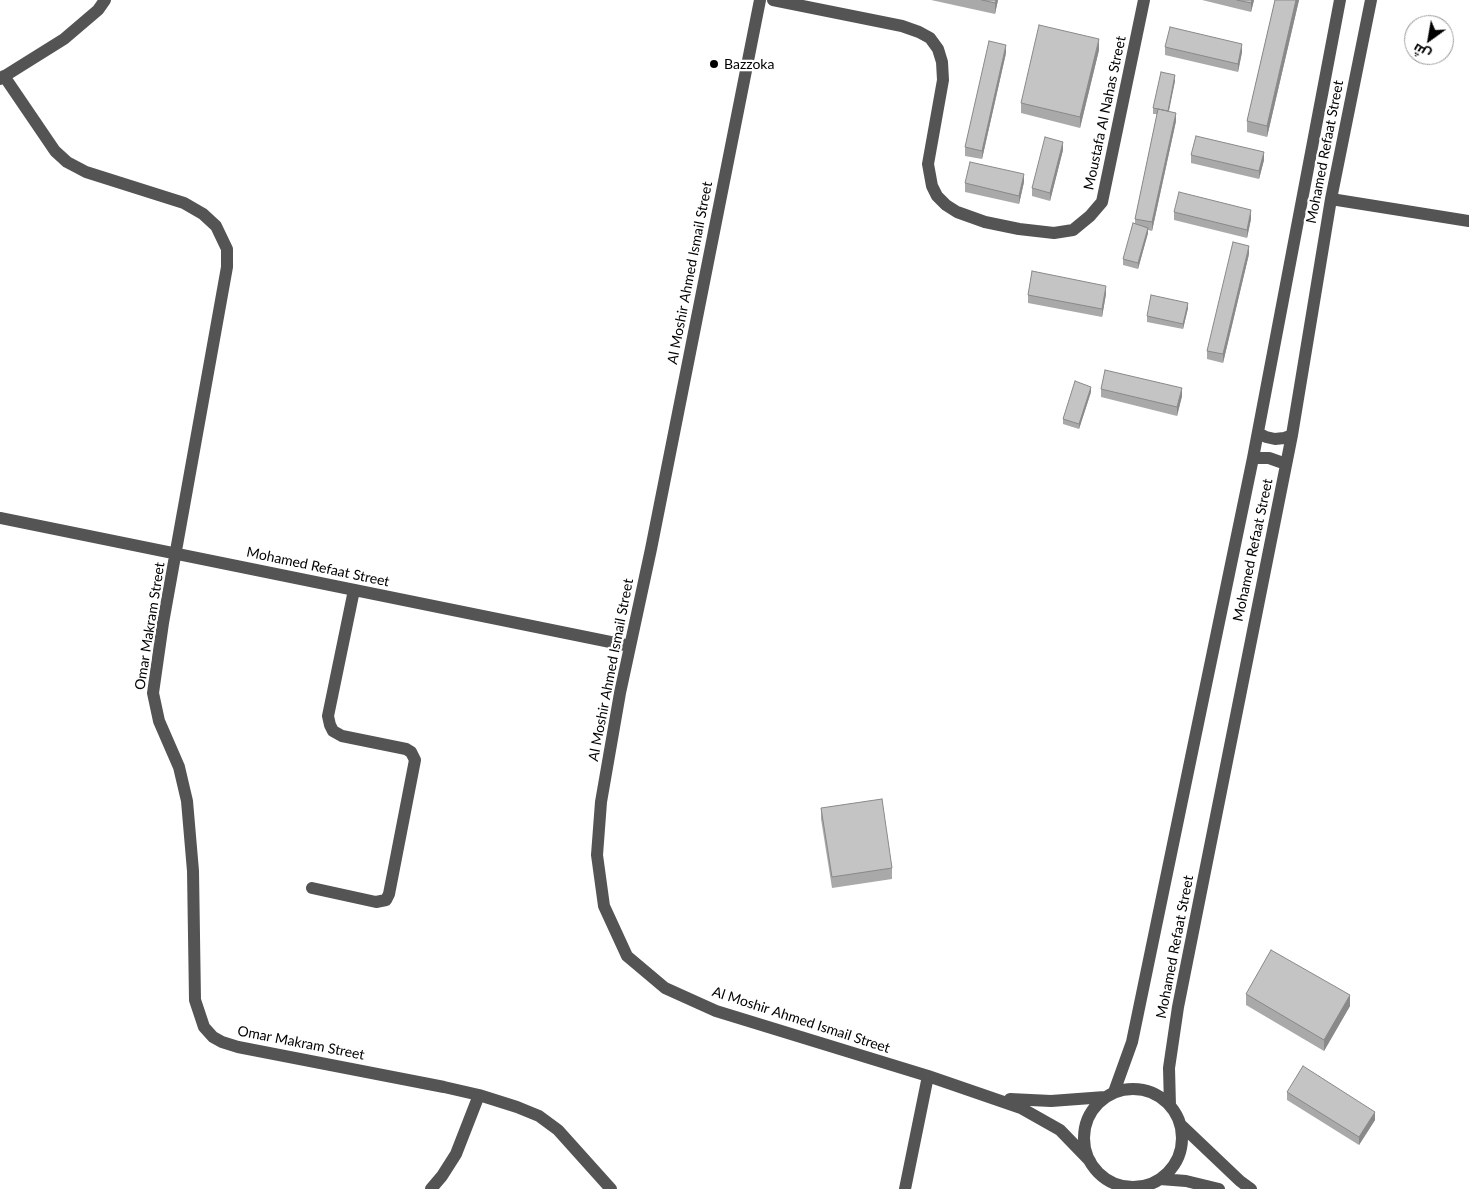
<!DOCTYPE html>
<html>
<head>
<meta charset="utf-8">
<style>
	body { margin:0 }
	#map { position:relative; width:1469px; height:1189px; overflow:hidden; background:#fff; font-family:Lato,Cairo,sans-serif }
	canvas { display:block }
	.north { position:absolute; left:1404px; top:15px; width:50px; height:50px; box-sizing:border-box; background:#fff; border:1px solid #999; border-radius:50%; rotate:212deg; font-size:14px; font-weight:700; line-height:20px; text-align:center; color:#000 }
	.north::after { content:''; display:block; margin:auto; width:18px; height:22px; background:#000; clip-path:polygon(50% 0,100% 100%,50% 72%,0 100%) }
</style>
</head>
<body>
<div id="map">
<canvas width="1469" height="1189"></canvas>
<div class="north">ش</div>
</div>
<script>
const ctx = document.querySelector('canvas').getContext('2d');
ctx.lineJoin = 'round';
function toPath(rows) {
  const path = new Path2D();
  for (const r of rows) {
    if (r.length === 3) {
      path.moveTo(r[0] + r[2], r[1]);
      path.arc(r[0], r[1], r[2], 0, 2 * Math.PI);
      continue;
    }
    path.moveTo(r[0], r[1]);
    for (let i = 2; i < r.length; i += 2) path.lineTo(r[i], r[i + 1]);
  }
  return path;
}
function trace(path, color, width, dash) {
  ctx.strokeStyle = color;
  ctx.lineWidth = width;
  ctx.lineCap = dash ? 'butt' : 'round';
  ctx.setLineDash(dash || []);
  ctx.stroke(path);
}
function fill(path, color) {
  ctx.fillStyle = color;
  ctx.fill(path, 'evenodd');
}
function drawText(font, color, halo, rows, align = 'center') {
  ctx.font = font + ' Lato,sans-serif';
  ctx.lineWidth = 4.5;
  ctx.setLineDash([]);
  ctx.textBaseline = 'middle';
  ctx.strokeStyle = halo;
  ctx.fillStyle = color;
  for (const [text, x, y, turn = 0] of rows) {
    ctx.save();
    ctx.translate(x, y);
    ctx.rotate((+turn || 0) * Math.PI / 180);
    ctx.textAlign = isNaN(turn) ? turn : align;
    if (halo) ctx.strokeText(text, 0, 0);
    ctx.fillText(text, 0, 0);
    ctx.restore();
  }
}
trace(toPath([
	[760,0,651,549,620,693,601,802,597,855,604,906,627,956,665,988,716,1011,928,1076,1021,1108,1060,1130,1090,1161],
	[773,0,902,26,919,32,930,38,938,49,942,62,943,80,928,164,932,186,937,196,946,205,957,212,985,222,1019,229,1054,233,1073,230,1090,216,1102,202,1144,0],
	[4,76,55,151,67,162,86,172,184,203,203,214,216,226,227,249,227,267,163,623,153,693,159,721,179,767,187,801,193,871,195,1000,204,1027,213,1037,222,1042,238,1047,444,1087,479,1095,517,1107,539,1116,558,1130,611,1189],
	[0,79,64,39,98,10,105,0],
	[1331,199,1469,221],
	[1258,433,1266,437,1275,439,1284,438,1292,435],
	[1253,458,1269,458,1286,464],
	[0,518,630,646],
	[312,888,376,902,386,900,389,894,415,760,411,752,406,749,342,736,333,731,330,725,328,716,354,590],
	[1133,1138,49],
	[1114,1092,1132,1042,1253,458,1340,0],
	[1010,1099,1051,1101,1105,1097],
	[1170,1106,1169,1068,1178,1007,1292,435,1331,199,1371,0],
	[1180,1124,1240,1181,1251,1189],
	[1160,1179,1186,1181,1219,1189],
	[431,1189,442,1176,456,1154,479,1095],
	[905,1189,928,1076]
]), '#545454', 12);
fill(toPath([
	[931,0,998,0,995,14],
	[1202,0,1254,0,1251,12],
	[1275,0,1299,0,1267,137,1247,132,1247,121],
	[1165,47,1242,52,1238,72,1165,55],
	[1099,50,1080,128,1021,113,1021,103],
	[1006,53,982,159,965,156,965,147],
	[1175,81,1168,112,1176,121,1152,231,1148,230,1148,233,1138,269,1123,265,1123,259,1135,224,1135,219,1157,114,1153,114,1153,108],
	[1063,150,1050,201,1032,196,1032,188],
	[1191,155,1264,160,1259,179,1191,163],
	[1024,182,1019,204,965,192,965,183],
	[1174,212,1251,219,1247,238,1174,220],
	[1249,254,1223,363,1207,359,1207,351],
	[1106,294,1102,317,1028,303,1028,295],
	[1188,308,1183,329,1147,322,1147,316],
	[1101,389,1182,396,1177,416,1101,397],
	[1091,392,1079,429,1063,424,1063,419],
	[821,808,892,868,892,879,832,888,821,819],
	[1246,994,1350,1006,1324,1051,1246,1005],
	[1287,1092,1375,1120,1359,1145,1287,1100]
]), '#a9a9a9');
fill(toPath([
	[996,0,998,0,995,14,995,3],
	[1252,0,1254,0,1251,12,1251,3],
	[1296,0,1299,0,1267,137,1267,126],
	[1099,39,1099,50,1080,128,1080,117],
	[1242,44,1242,52,1238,72,1238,64],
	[1006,45,1006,53,982,159,982,151],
	[1175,75,1175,81,1168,116,1168,111],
	[1176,113,1176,121,1152,231,1152,222],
	[1063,142,1063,150,1050,201,1050,193],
	[1264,152,1264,160,1259,179,1259,171],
	[1024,174,1024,182,1019,204,1019,196],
	[1251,210,1251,219,1247,238,1247,230],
	[1148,228,1148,233,1138,269,1138,263],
	[1249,246,1249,254,1223,363,1223,354],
	[1106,286,1106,294,1102,317,1102,309],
	[1188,303,1188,308,1183,329,1183,324],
	[1091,387,1091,392,1079,429,1079,424],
	[1182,388,1182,396,1177,416,1177,407],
	[1350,995,1350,1006,1324,1051,1324,1040],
	[1375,1112,1375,1120,1359,1145,1359,1137]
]), '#898989');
const building = toPath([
	[982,0,996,0,995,3,982,0],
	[1237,0,1252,0,1251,3,1237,0],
	[1275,0,1296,0,1267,126,1247,121,1275,0],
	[1039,25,1099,39,1080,117,1021,103,1039,25],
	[1170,27,1242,44,1238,64,1165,47,1170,27],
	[989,41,1006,45,982,151,965,147,989,41],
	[1161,72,1175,75,1168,111,1153,108,1161,72],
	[1158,109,1176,113,1152,222,1135,219,1158,109],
	[1196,136,1264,152,1259,171,1191,155,1196,136],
	[1045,137,1063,142,1050,193,1032,188,1045,137],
	[970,162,1024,174,1019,196,965,183,970,162],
	[1179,192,1251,210,1247,230,1174,212,1179,192],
	[1133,223,1148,228,1138,263,1123,259,1133,223],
	[1233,242,1249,246,1223,354,1207,351,1233,242],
	[1032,271,1106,286,1102,309,1028,295,1032,271],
	[1151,295,1188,303,1183,324,1147,316,1151,295],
	[1105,370,1182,388,1177,407,1101,389,1105,370],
	[1075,381,1091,387,1079,424,1063,419,1075,381],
	[882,799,892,868,832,877,821,808,882,799],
	[1271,950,1350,995,1324,1040,1246,994,1271,950],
	[1303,1066,1375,1112,1359,1137,1287,1092,1303,1066]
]);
fill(building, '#c4c4c4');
trace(building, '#898989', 1);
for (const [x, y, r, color] of [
	[714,64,5,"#000"]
]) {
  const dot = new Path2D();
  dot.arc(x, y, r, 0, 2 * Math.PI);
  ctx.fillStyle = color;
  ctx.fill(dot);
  trace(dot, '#fff', 2);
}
drawText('14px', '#000', '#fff', [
	["Bazzoka",724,64]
], 'left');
drawText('14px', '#000', '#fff', [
	["Moustafa Al Nahas Street",1105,113,-78],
	["Mohamed Refaat Street",1325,152,-79],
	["Al Moshir Ahmed Ismail Street",690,273,-79],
	["Mohamed Refaat Street",1253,550,-78],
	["Mohamed Refaat Street",318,567,12],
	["Omar Makram Street",150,626,-81],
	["Al Moshir Ahmed Ismail Street",611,670,-79],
	["Mohamed Refaat Street",1175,947,-79],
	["Al Moshir Ahmed Ismail Street",801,1020,18],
	["Omar Makram Street",301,1043,11]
]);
</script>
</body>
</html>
